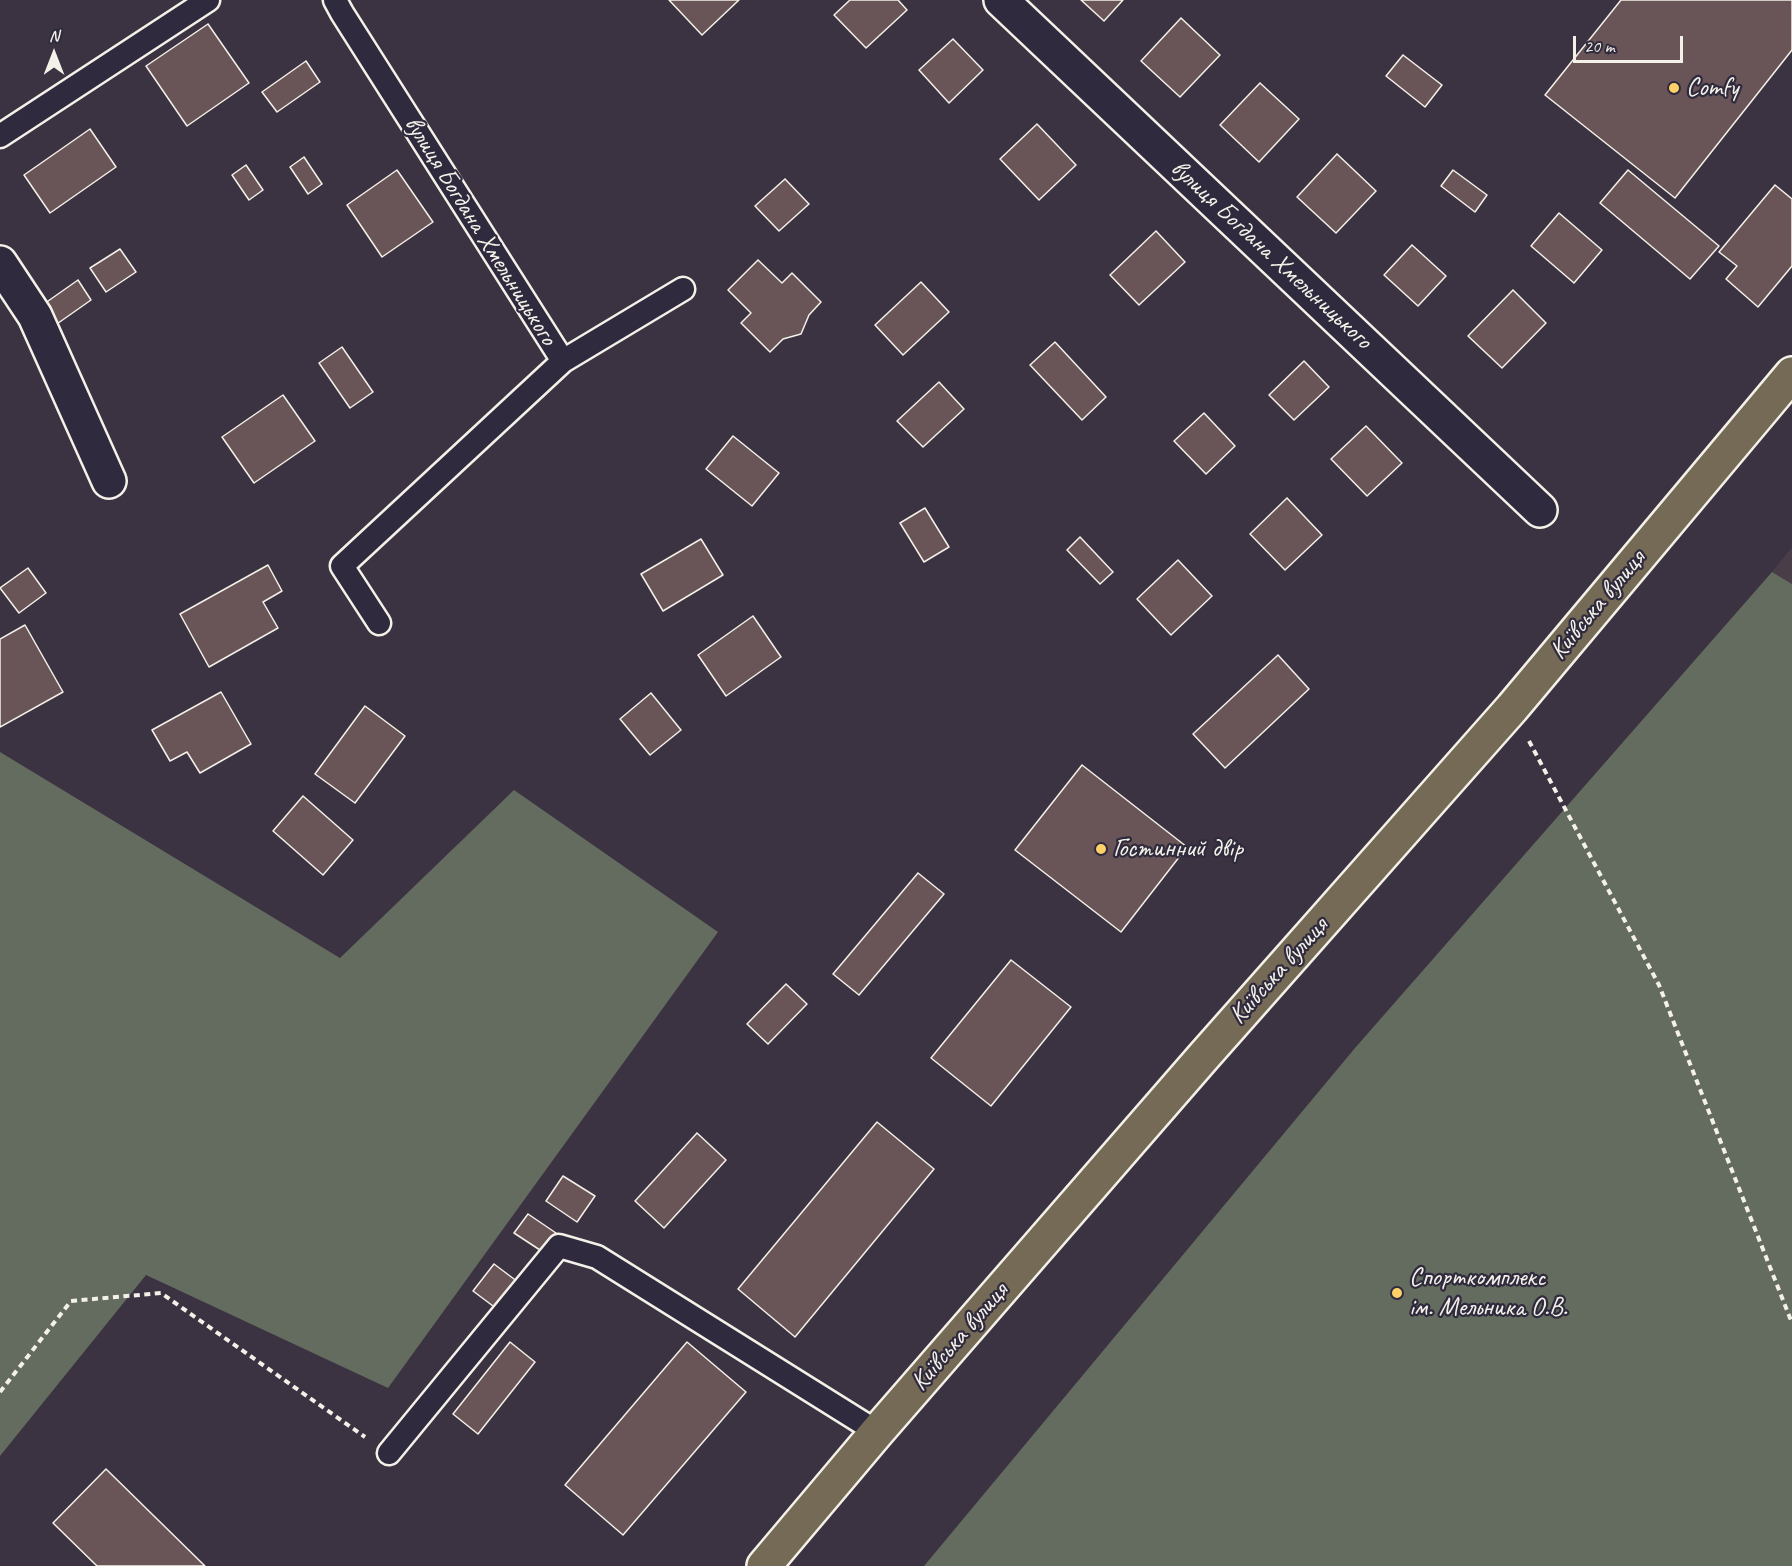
<!DOCTYPE html>
<html>
<head>
<meta charset="utf-8">
<style>
	body { margin:0 }
	#map { position:relative; width:1792px; height:1566px; overflow:hidden; background:#3b3342; font-family:Caveat,sans-serif }
	canvas { display:block }
	.north { position:absolute; left:24px; top:24px; width:60px; height:60px; -webkit-text-stroke:4px #2f2a3d; paint-order:stroke; rotate:0deg; font-size:16px; font-weight:700; line-height:24px; text-align:center; color:#f4f1e8 }
	.north::after { content:''; display:block; margin:auto; width:21px; height:27px; background:#f4f1e8; clip-path:polygon(50% 0,100% 100%,50% 72%,0 100%) }
	.scale { position:absolute; left:1573px; top:36px; width:110px; height:27px; box-sizing:border-box; border:3px solid #f4f1e8; border-top:0; padding-left:8px; font-size:18px; line-height:21px; white-space:nowrap; color:#f4f1e8; -webkit-text-stroke:4px #2f2a3d; paint-order:stroke }
</style>
</head>
<body>
<div id="map">
<canvas width="1792" height="1566"></canvas>
<div class="north">N</div>
<div class="scale">20 m</div>
</div>
<script>
const ctx = document.querySelector('canvas').getContext('2d');
ctx.lineJoin = 'round';
function fill(path, color) {
  ctx.fillStyle = color;
  ctx.fill(path, 'evenodd');
}
function toPath(rows) {
  const path = new Path2D();
  for (const r of rows) {
    path.moveTo(r[0], r[1]);
    for (let i = 2; i < r.length; i += 2) path.lineTo(r[i], r[i + 1]);
  }
  return path;
}
function trace(path, color, width, dash) {
  ctx.strokeStyle = color;
  ctx.lineWidth = width;
  ctx.lineCap = dash ? 'butt' : 'round';
  ctx.setLineDash(dash || []);
  ctx.stroke(path);
}
function drawText(font, color, halo, rows, align = 'center') {
  ctx.font = font + ' Caveat,sans-serif';
  ctx.lineWidth = 4.5;
  ctx.setLineDash([]);
  ctx.textBaseline = 'middle';
  ctx.strokeStyle = halo;
  ctx.fillStyle = color;
  for (const [text, x, y, turn = 0] of rows) {
    ctx.save();
    ctx.translate(x, y);
    ctx.rotate((+turn || 0) * Math.PI / 180);
    ctx.textAlign = isNaN(turn) ? turn : align;
    if (halo) ctx.strokeText(text, 0, 0);
    ctx.fillText(text, 0, 0);
    ctx.restore();
  }
}
fill(toPath([
	[1792,547,1792,584,1772,572]
]), '#493d48');
fill(toPath([
	[1772,572,1792,584,1792,1566,924,1566,1355,1048],
	[0,752,340,958,514,790,718,932,388,1388,146,1275,0,1456]
]), '#646b5f');
const building = toPath([
	[669,0,739,0,702,35,669,0],
	[850,0,898,0,907,10,866,48,834,15,850,0],
	[1081,0,1123,0,1104,21,1081,0],
	[1621,0,1792,0,1792,50,1675,198,1545,95,1621,0],
	[1181,18,1220,55,1180,97,1141,61,1181,18],
	[208,24,249,83,187,126,146,66,208,24],
	[953,39,983,70,949,103,919,70,953,39],
	[1403,55,1442,85,1425,107,1386,76,1403,55],
	[306,61,320,82,277,112,262,92,306,61],
	[1260,83,1299,119,1259,162,1220,125,1260,83],
	[1037,124,1076,165,1039,200,1000,159,1037,124],
	[90,129,116,167,50,213,24,175,90,129],
	[1337,154,1376,191,1336,233,1297,197,1337,154],
	[304,157,322,184,308,194,290,167,304,157],
	[246,165,263,190,249,200,232,175,246,165],
	[397,170,433,222,382,257,347,205,397,170],
	[1453,170,1487,195,1475,212,1441,186,1453,170],
	[1628,170,1719,246,1690,279,1600,203,1628,170],
	[785,179,809,204,779,231,755,206,785,179],
	[1775,185,1792,199,1792,266,1758,307,1726,279,1737,266,1719,252,1775,185],
	[1559,213,1602,250,1574,283,1531,246,1559,213],
	[1156,231,1185,262,1139,305,1110,275,1156,231],
	[1412,245,1446,276,1418,306,1384,275,1412,245],
	[120,249,136,272,106,292,90,268,120,249],
	[758,260,782,283,792,273,821,302,809,315,801,334,783,339,770,352,741,323,751,313,728,290,758,260],
	[78,280,91,300,54,326,41,306,78,280],
	[921,282,949,312,903,355,875,325,921,282],
	[1513,290,1546,323,1502,368,1468,336,1513,290],
	[1055,342,1106,397,1082,420,1030,365,1055,342],
	[342,347,373,392,350,408,319,363,342,347],
	[1304,361,1329,387,1294,420,1269,395,1304,361],
	[939,382,964,409,923,447,897,421,939,382],
	[283,395,315,441,254,483,222,437,283,395],
	[1204,413,1235,446,1206,474,1174,441,1204,413],
	[1366,426,1402,463,1367,496,1331,459,1366,426],
	[733,436,779,473,752,506,706,469,733,436],
	[1287,498,1322,535,1285,570,1250,534,1287,498],
	[925,508,949,547,924,562,900,523,925,508],
	[1080,537,1113,572,1100,584,1067,550,1080,537],
	[701,539,723,575,663,611,641,574,701,539],
	[1178,560,1212,596,1171,635,1137,599,1178,560],
	[268,565,282,591,263,602,278,628,209,667,180,614,268,565],
	[28,568,46,593,19,613,0,588,28,568],
	[753,616,781,657,726,696,698,655,753,616],
	[25,625,63,692,0,727,0,639,25,625],
	[1278,655,1309,689,1225,768,1193,734,1278,655],
	[221,692,251,744,200,773,187,752,170,761,152,730,221,692],
	[651,693,681,730,650,755,620,719,651,693],
	[365,706,405,736,355,803,315,774,365,706],
	[1082,765,1187,847,1121,932,1015,850,1082,765],
	[303,796,353,840,323,875,273,831,303,796],
	[918,873,944,894,859,995,833,974,918,873],
	[1011,960,1071,1007,991,1106,931,1058,1011,960],
	[786,984,807,1004,768,1044,747,1024,786,984],
	[877,1122,934,1169,795,1337,738,1289,877,1122],
	[697,1133,726,1160,664,1228,635,1201,697,1133],
	[563,1176,595,1196,577,1222,546,1201,563,1176],
	[528,1214,556,1233,543,1252,514,1233,528,1214],
	[494,1264,518,1282,497,1309,473,1291,494,1264],
	[510,1342,535,1362,478,1434,453,1414,510,1342],
	[687,1342,746,1392,623,1535,565,1485,687,1342],
	[106,1469,205,1566,97,1566,53,1523,106,1469]
]);
fill(building, '#695557');
trace(building, '#f4f1e8', 1.5);
const service = toPath([
	[335,0,342,13,563,361,342,566,379,623],
	[0,136,208,0],
	[563,361,683,289],
	[389,1453,559,1246,597,1257,877,1432]
]);
const minor = toPath([
	[1001,0,1540,510],
	[0,263,35,316,109,481]
]);
const primary = toPath([
	[764,1566,877,1432,1204,1056,1512,708,1792,374]
]);
trace(service, '#f4f1e8', 27);
trace(minor, '#f4f1e8', 38);
trace(primary, '#f4f1e8', 38);
trace(toPath([
	[1529,741,1659,985,1792,1323],
	[0,1392,71,1301,161,1293,365,1437]
]), '#f4f1e8', 4, [6, 4.5]);
trace(service, '#2f2a3d', 22);
trace(minor, '#2f2a3d', 33);
trace(primary, '#756a55', 33);
for (const [x, y, r, color] of [
	[1674,88,6,"#ffd166"],
	[1101,849,6,"#ffd166"],
	[1397,1293,6,"#ffd166"]
]) {
  const dot = new Path2D();
  dot.arc(x, y, r, 0, 2 * Math.PI);
  ctx.fillStyle = color;
  ctx.fill(dot);
  trace(dot, '#2f2a3d', 2);
}
drawText('26px', '#f4f1e8', '#2f2a3d', [
	["Comfy",1686,88],
	["Гостинний двір",1113,849],
	["Спорткомплекс",1409,1278],
	["ім. Мельника О.В.",1409,1308]
], 'left');
drawText('26px', '#f4f1e8', '#2f2a3d', [
	["вулиця Богдана Хмельницького",480,231,58],
	["вулиця Богдана Хмельницького",1271,255,43],
	["Київська вулиця",1598,605,-50],
	["Київська вулиця",1279,971,-48],
	["Київська вулиця",960,1337,-49]
]);
</script>
</body>
</html>
